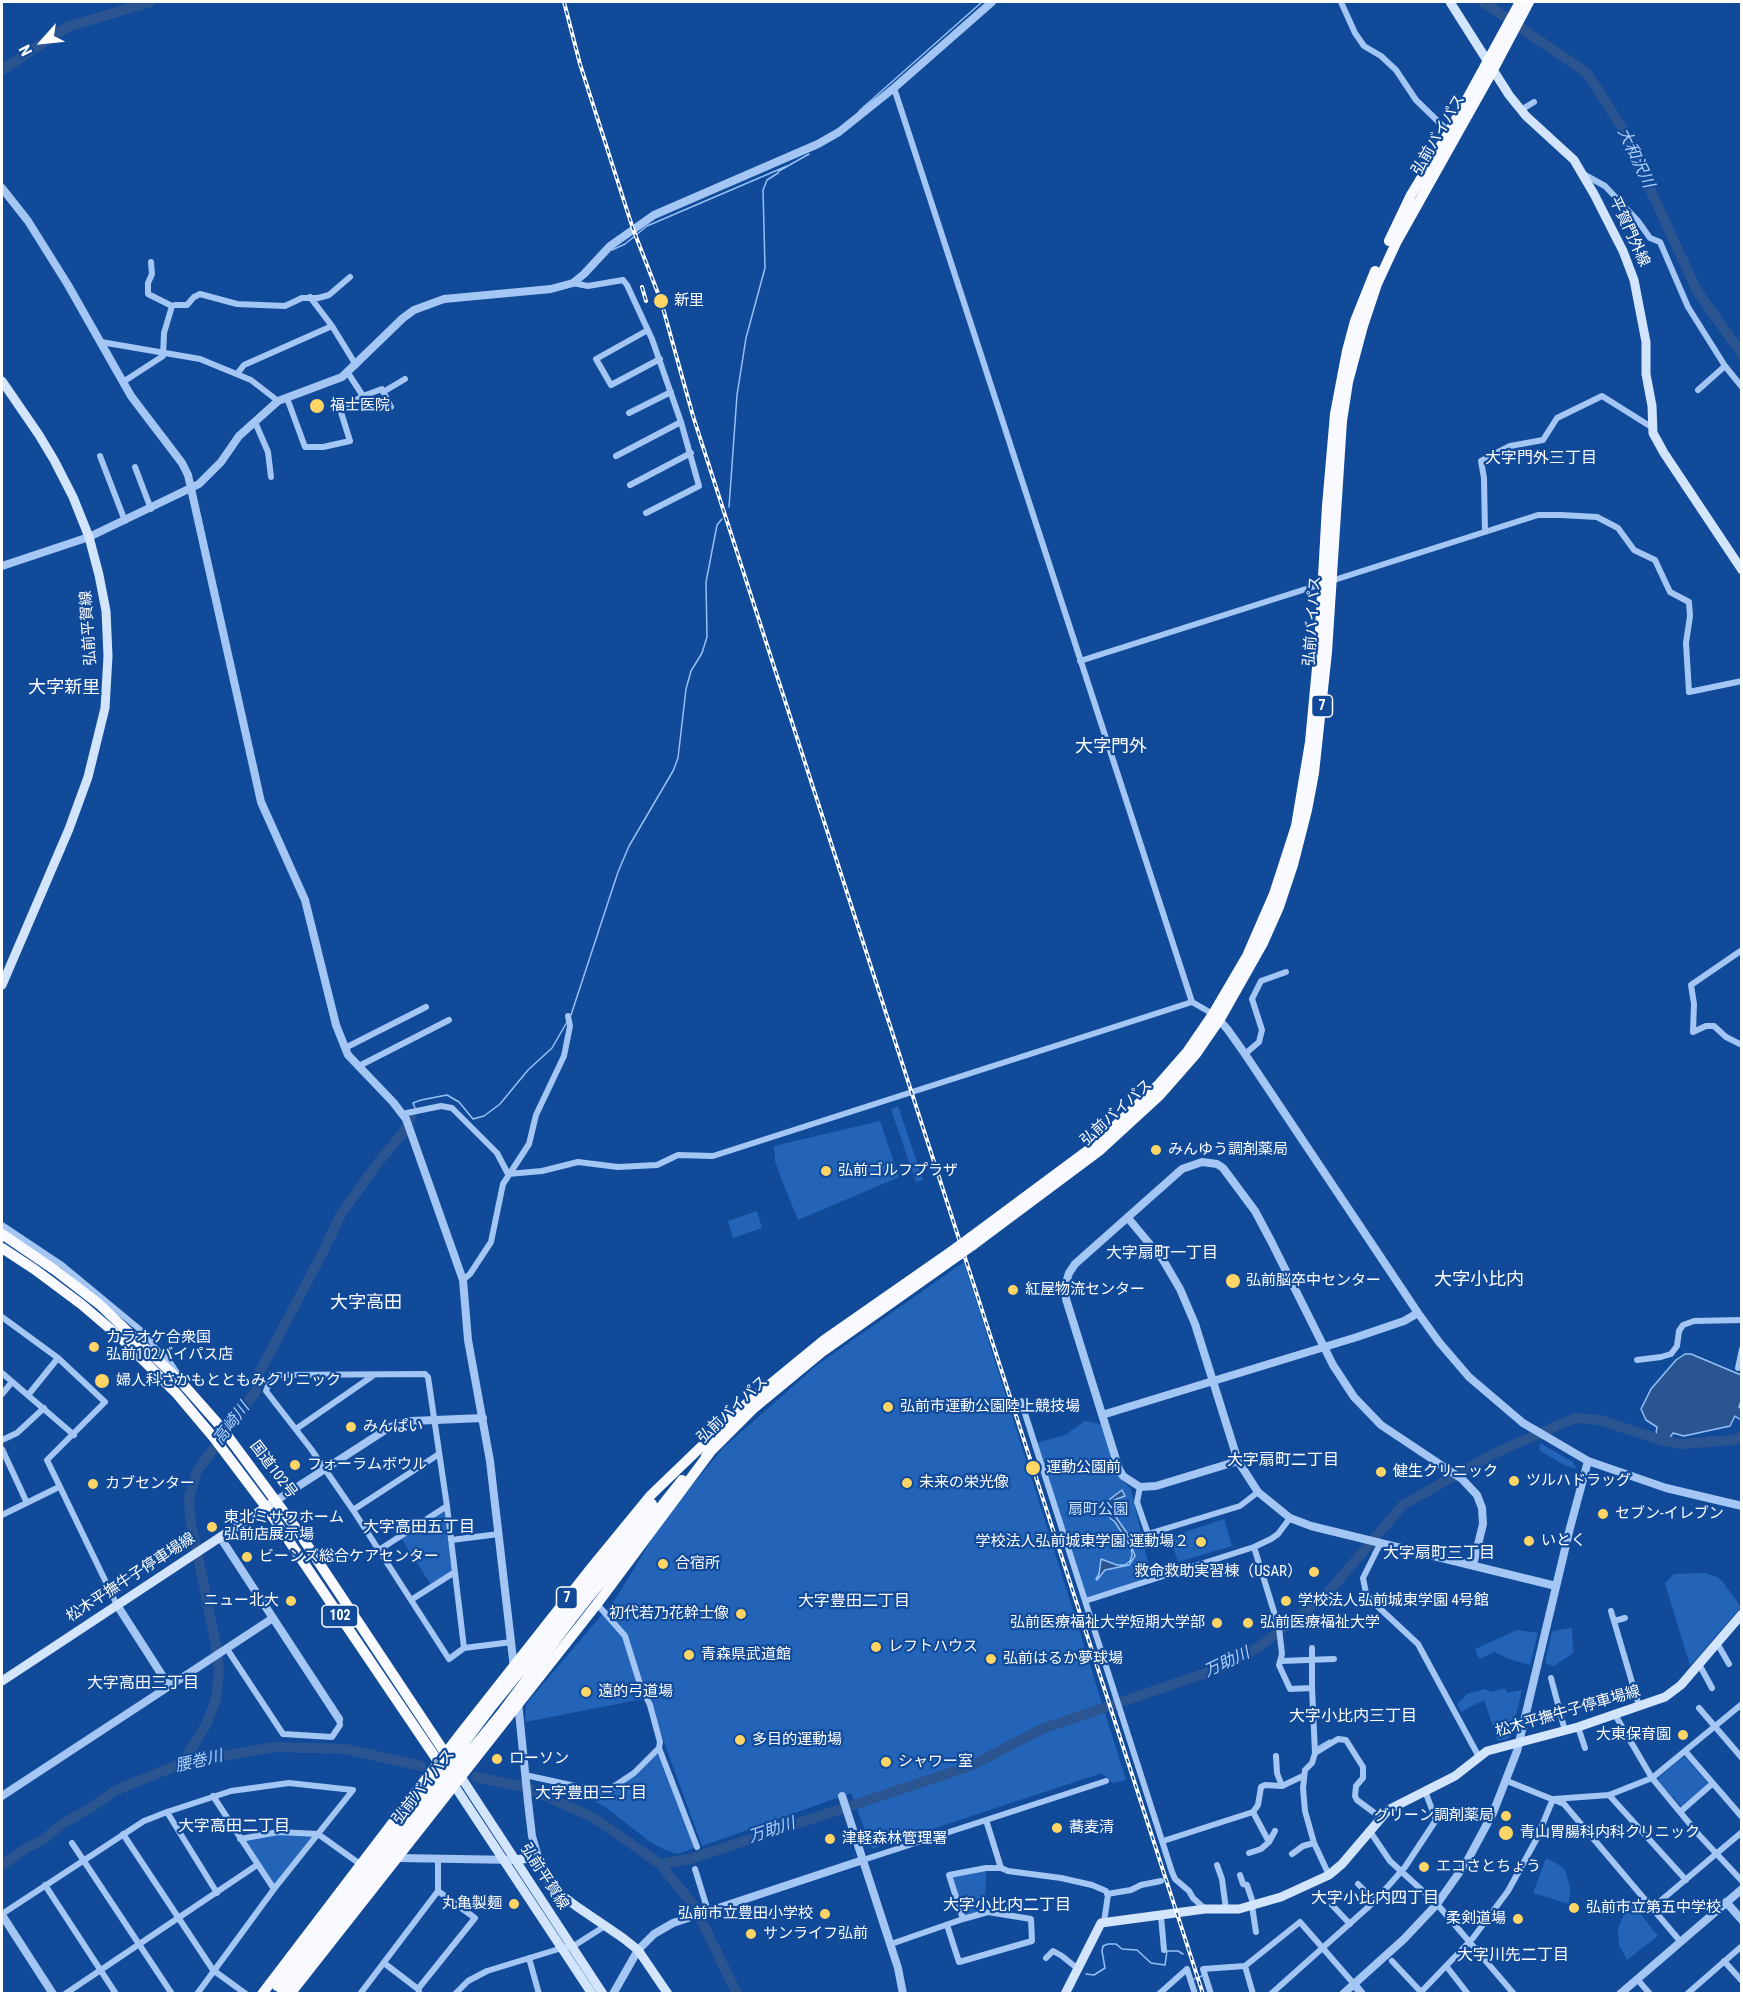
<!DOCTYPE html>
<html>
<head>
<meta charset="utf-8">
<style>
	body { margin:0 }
	#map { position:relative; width:1743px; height:1995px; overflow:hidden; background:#114a99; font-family:"Roboto Condensed",sans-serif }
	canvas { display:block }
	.frame { position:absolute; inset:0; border:3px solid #fff; pointer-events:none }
	.north { position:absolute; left:12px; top:12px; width:60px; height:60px; -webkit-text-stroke:4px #114a99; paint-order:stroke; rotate:243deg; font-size:16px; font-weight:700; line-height:24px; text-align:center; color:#fff }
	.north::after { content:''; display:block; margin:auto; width:21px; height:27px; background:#fff; clip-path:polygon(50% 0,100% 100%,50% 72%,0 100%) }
</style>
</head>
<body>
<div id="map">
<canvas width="1743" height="1995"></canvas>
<div class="frame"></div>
<div class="north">N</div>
</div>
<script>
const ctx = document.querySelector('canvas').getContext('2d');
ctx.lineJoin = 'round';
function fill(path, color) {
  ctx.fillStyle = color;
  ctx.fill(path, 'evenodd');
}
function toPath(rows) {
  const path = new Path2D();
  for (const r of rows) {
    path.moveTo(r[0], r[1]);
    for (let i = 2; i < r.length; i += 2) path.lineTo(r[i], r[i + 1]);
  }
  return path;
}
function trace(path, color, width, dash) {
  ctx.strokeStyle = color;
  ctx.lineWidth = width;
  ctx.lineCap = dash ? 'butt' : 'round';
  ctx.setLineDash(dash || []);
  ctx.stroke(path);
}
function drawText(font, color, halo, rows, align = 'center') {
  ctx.font = font + ' "Roboto Condensed","Noto Sans JP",sans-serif';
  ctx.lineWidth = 4.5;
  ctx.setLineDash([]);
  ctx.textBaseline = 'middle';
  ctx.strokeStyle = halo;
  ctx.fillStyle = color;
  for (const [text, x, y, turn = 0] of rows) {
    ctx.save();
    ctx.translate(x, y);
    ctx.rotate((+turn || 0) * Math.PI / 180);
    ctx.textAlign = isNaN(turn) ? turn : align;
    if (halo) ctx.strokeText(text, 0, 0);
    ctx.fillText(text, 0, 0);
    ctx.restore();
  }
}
fill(toPath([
	[898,1106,923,1180,916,1182,891,1109],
	[880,1121,899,1177,798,1220,781,1178,775,1161,774,1146],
	[757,1211,762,1228,733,1238,728,1221],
	[964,1262,1126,1780,1112,1783,1102,1773,872,1849,851,1793,702,1846,648,1698,525,1722,526,1704,616,1598,665,1518,723,1448,817,1365],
	[1085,1421,1100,1424,1107,1439,1119,1477,1131,1489,1152,1580,1086,1597,1036,1443,1065,1435],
	[1540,1443,1573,1462,1577,1469,1564,1465,1539,1450],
	[444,1510,452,1571,431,1585,401,1538],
	[1224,1519,1232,1546,1178,1562,1170,1537],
	[1705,1573,1717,1577,1722,1581,1741,1607,1690,1666,1665,1583,1674,1574],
	[1572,1628,1573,1653,1554,1666,1545,1663,1552,1631],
	[1517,1630,1538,1633,1530,1665,1509,1659,1494,1652,1479,1659,1475,1649],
	[1505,1688,1507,1693,1522,1690,1511,1736,1507,1739,1498,1741,1484,1700,1461,1712,1457,1704,1467,1694,1485,1689,1491,1692],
	[659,1748,697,1847,678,1854,665,1850,649,1841,605,1807,587,1797,587,1792,592,1789,598,1791,618,1785],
	[1683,1757,1686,1758,1707,1782,1707,1787,1685,1806,1681,1806,1658,1781,1659,1777],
	[274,1835,310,1835,312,1837,274,1886,245,1842,245,1839],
	[1546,1858,1559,1865,1565,1870,1570,1887,1569,1904,1533,1893],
	[986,1870,985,1910,964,1917,951,1877],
	[1632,1903,1658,1936,1627,1960,1619,1945,1618,1928,1625,1912]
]), '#2364b8');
const water = toPath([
	[1685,1354,1691,1354,1741,1375,1741,1401,1739,1407,1741,1409,1741,1420,1735,1416,1730,1426,1684,1436,1673,1433,1669,1439,1656,1434,1657,1427,1646,1420,1641,1409,1651,1389,1676,1360,1685,1354],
	[1122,1490,1125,1496,1114,1500,1111,1510,1127,1533,1135,1556,1129,1565,1105,1570,1097,1580,1096,1579,1099,1574,1101,1559,1117,1565,1125,1565,1130,1561,1132,1555,1131,1547,1115,1522,1110,1518,1106,1508,1110,1499,1122,1490]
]);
fill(water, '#2b5590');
trace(water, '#94c1f8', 1.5);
trace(toPath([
	[859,111,982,2],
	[612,250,625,244,647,226,787,166],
	[729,507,737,395,746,338,765,268,763,190,767,180,778,173,779,171,809,154],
	[571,1015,618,872,629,846,673,771,678,758,686,689,691,671,702,653,707,637,706,582,717,525,722,519],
	[415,1108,413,1103,421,1100,447,1095,459,1102,473,1119,484,1116,500,1104,528,1070,552,1048,567,1022],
	[1316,1748,1330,1740],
	[1086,1974,1094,1975,1105,1968,1102,1951,1103,1946,1108,1944,1116,1944,1122,1949,1137,1950,1151,1963,1165,1965,1167,1951,1178,1951,1183,1954],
	[1194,1979,1202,1976]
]), '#94c1f8', 1.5);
trace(toPath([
	[1483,2,1587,73,1621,126,1697,291,1742,354],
	[2,70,67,27,150,2],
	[183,1763,207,1723,216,1699,219,1672,216,1646,190,1517,189,1497,197,1471,256,1391,257,1377,323,1252,341,1214,380,1160,403,1133,412,1114],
	[476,1777,528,1788,594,1818,660,1864,695,1907,737,1994],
	[660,1864,690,1859,971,1766,1042,1729,1218,1669,1259,1647,1325,1596,1403,1505,1493,1454,1575,1418,1600,1420,1661,1440,1680,1444,1733,1440,1742,1437],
	[2,1865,28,1847,43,1840,62,1824,92,1807,116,1790,183,1763,275,1747,345,1749,421,1766]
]), '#2b5590', 10);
trace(toPath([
	[1341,2,1355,33,1364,46,1381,56,1396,70,1416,100,1449,132],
	[894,88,1192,1002,1213,1014],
	[1521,110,1534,102],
	[1585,175,1605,186,1638,221,1650,238,1660,242,1688,307,1725,366,1742,387],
	[151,262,152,274,148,283,148,294,172,306],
	[573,283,588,286,623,280,627,285,652,339,681,422,699,486,646,513],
	[310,297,332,326,356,365],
	[648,330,596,359,611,385,660,359],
	[101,342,200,359,251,380,278,401],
	[348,373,363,396],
	[237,374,244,365,332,326],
	[123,382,163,356,164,333,172,306,175,305,187,305,194,297,200,294,237,304,285,306,302,298,318,298,329,295,350,277],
	[1698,390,1725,366],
	[383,392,405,379],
	[287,398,305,447,323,447,350,441,340,409,363,396,382,389,391,407],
	[629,413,671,392],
	[255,422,268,452,271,477],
	[100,456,125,521],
	[616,456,681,422],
	[135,467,151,509],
	[630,485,691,453],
	[1485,532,1484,478,1481,461,1510,446,1543,440,1557,418,1602,396,1653,428],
	[1080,661,1538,515,1561,515,1597,517,1618,528,1634,550,1655,560,1670,592,1689,602,1690,616,1686,643,1689,692,1742,681],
	[1693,1032,1694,1004,1691,985,1742,950],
	[1693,1032,1706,1026,1714,1026,1726,1037,1742,1045],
	[345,1048,426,1007],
	[1245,1054,1259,1042,1262,1030,1252,999,1261,981,1286,972],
	[359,1066,449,1020],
	[402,1114,441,1106,452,1108,497,1153,508,1174],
	[508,1174,542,1171,578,1162,618,1167,657,1165,678,1155,713,1156,1192,1002],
	[2,1225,62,1265,149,1337,155,1348],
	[463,1280,470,1274,491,1242,503,1184,529,1144,536,1115,564,1056,570,1026,568,1016],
	[2,1317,58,1358,105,1402,47,1460,117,1605],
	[154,1347,170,1362,177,1373],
	[1637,1360,1661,1357,1671,1354,1677,1346,1679,1331,1683,1325,1694,1321,1742,1320],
	[1738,1368,1742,1349],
	[2,1373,74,1435],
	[2,1394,12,1382],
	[29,1394,58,1358],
	[1021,1401,1172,1872,1175,1879,1189,1891,1193,1898,1205,1909],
	[296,1429,374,1375],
	[2,1440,17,1433,44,1408],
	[2,1449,27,1503],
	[1140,1487,1137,1502,1148,1534,1240,1506,1258,1492],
	[353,1510,439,1454],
	[2,1515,59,1487],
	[451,1540,499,1534],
	[1380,1544,1363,1578,1366,1593,1374,1603,1418,1644,1479,1757],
	[1254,1547,1279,1628,1282,1654,1279,1665,1290,1689,1312,1688,1315,1753,1312,1763,1305,1770,1303,1788,1305,1811,1314,1843,1329,1875],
	[379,1550,447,1506],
	[411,1600,455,1572],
	[1085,1601,1254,1547,1271,1539,1278,1534,1290,1518],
	[597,1604,625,1636,640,1684,650,1705,660,1742,659,1748,697,1847],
	[1611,1611,1639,1706],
	[1614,1621,1625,1618],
	[1717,1643,1729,1664],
	[464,1648,447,1506,428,1377,425,1374,272,1375,266,1391,311,1449,353,1510,449,1659,464,1648,512,1642],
	[1312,1648,1312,1688],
	[227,1649,283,1734,332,1737,340,1725,339,1719],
	[1281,1661,1334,1659],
	[1699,1664,1712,1688],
	[1551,1678,1565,1731],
	[1699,1708,1742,1758],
	[1614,1713,1652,1778,1699,1835,1742,1881],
	[1578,1727,1585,1748],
	[1685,1751,1742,1817],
	[1315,1753,1338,1739,1346,1740,1363,1767,1363,1778,1356,1786,1355,1796,1357,1800,1380,1817],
	[1276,1756,1277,1773,1282,1786],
	[525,1775,598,1791,607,1791,634,1773,659,1748],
	[1507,1781,1564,1804,1680,1941],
	[1609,1795,1686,1880],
	[213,1796,274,1889],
	[1554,1799,1609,1795,1652,1778,1742,1704],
	[167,1812,217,1893],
	[1253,1812,1269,1842],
	[1680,1812,1712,1784],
	[986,1820,1001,1868],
	[1369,1830,1390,1861,1437,1904,1514,1994],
	[123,1834,213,1970,246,1994],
	[240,1839,278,1832,318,1834,360,1864],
	[1163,1841,1253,1812,1258,1805,1261,1787,1265,1785,1282,1786,1303,1776],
	[72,1843,172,1994],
	[1249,1853,1261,1849,1269,1842,1275,1831],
	[1292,1854,1303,1846,1314,1843],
	[863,1860,1106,1781],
	[1217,1865,1222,1879,1226,1909],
	[695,1869,708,1911],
	[1240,1875,1243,1884,1247,1885,1254,1906],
	[1358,1884,1375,1901],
	[45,1885,116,1994],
	[1107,1894,1131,1890,1141,1885,1161,1881],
	[1332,1905,1350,1924],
	[1252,1906,1256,1932],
	[1652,1908,1742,1832],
	[2,1914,144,1821,167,1812,231,1791,289,1783,353,1790,274,1889,197,1994],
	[1161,1916,1164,1950],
	[947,1925,959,1962,1032,1941,1031,1919,988,1912,963,1919],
	[891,1944,963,1919,949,1875,986,1868,1001,1868,1008,1871,1061,1878,1092,1885,1106,1891,1108,1895,1104,1922],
	[529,1958,539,1994],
	[1046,1958,1053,1951,1062,1956,1078,1969],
	[1392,1961,1421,1992],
	[1724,1961,1742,1981],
	[384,1963,418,1989,420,1994],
	[1245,1966,1253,1994],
	[1447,1967,1468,1994],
	[1637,1979,1650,1994],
	[418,1989,475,1918,438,1891],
	[65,1994,257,1865],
	[360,1994,438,1891,438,1859],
	[455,1994,468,1981,487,1971,562,1948,572,1947,605,1926],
	[1159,1994,1187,1969,1195,1994],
	[1211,1994,1203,1969,1245,1966,1300,1922,1354,1984],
	[1271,1994,1375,1901,1405,1867,1436,1820,1425,1791],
	[1422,1994,1421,1992,1473,1938,1508,1891,1536,1840,1553,1799],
	[1687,1994,1742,1946]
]), '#a3c6f4', 6);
trace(toPath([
	[2,188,28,221,68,285,131,396,182,463,188,475,261,802,305,900,336,1025,348,1055,393,1102,406,1119,463,1280,468,1340,490,1461,514,1668],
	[2,566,89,537,199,484,221,462,239,436,278,401,342,377,403,318,414,310,444,299,551,289,573,283,584,274,610,246,654,215,818,144,839,132,894,88,992,2],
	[1216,1016,1228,1030,1245,1054,1418,1313,1439,1342,1469,1377,1523,1423,1588,1461,1666,1488,1742,1506],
	[1128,1218,1163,1260,1180,1289,1195,1324,1238,1461,1258,1492,1290,1518,1311,1526,1556,1586],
	[1102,1415,1357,1337,1404,1321,1418,1313],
	[1238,1461,1156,1486,1140,1487,1123,1476,1119,1469,1066,1299,1065,1286,1069,1273,1075,1264,1182,1169,1202,1162,1217,1164,1223,1168,1255,1211,1271,1241,1333,1365,1354,1397,1381,1425,1462,1479,1477,1495,1482,1508,1483,1524,1473,1565],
	[277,1500,390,1427,411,1421,483,1418],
	[220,1537,339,1719],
	[117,1605,169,1686],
	[518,1702,528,1802,532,1836,538,1857],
	[2,1796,273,1618],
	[842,1796,898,1968,903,1994],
	[399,1858,515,1860],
	[1726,1902,1742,1920],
	[2,1915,53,1994],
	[1354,1984,1362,1994],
	[613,1994,638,1950,654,1934,673,1923,863,1860],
	[1343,1994,1404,1939,1437,1904,1466,1863,1493,1813,1517,1751,1570,1528,1588,1461],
	[1620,1994,1742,1889]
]), '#a3c6f4', 8);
trace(toPath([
	[1450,2,1509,95,1526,116,1574,160,1594,194,1623,251,1634,280,1646,342,1646,374,1652,406,1653,433,1664,453,1742,570],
	[2,381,39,435,54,460,73,497,89,537,99,575,106,611,108,656,105,708,88,777,69,829,2,985],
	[2,1681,272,1503],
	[461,1777,603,1994],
	[454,1785,592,1994],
	[515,1860,538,1857,550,1882,559,1893,576,1906,623,1938,638,1950,668,1994],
	[1065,1994,1101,1923,1205,1909,1239,1909,1281,1897,1329,1875,1342,1864,1388,1810,1455,1776,1487,1751,1578,1727,1665,1697,1681,1685,1742,1614]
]), '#d3e4fd', 9);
trace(toPath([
	[1389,241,1411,195,1449,132,1520,2],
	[2,1234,55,1270,99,1304,183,1384,221,1427,298,1531,461,1777],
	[971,1237,1095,1145,1159,1084,1187,1052,1213,1014,1247,956,1274,894,1296,826,1310,742,1319,647,1327,506,1335,414,1347,351,1355,321,1375,271],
	[973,1245,1099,1151,1160,1095,1196,1054,1220,1019,1263,943,1279,907,1293,865,1307,810,1314,773,1327,652,1342,421,1348,382,1363,326,1377,284,1397,241,1493,70,1529,2],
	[2,1248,34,1269,81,1304,122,1339,177,1394,214,1438,266,1507,454,1785],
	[702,1447,735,1413,824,1340,956,1248],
	[706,1456,753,1409,822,1352,959,1255],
	[564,1617,652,1504],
	[570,1621,682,1480],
	[277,1986,394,1836],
	[262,1994,461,1733,591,1568,651,1495,705,1443],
	[281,1994,401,1841],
	[290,1994,597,1604,711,1451]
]), '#f8faff', 10);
const rail = toPath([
	[564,2,580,64,633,229,661,301,693,416,1203,1994],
	[642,287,646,301]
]);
trace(rail, '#fff', 4);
trace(rail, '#114a99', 1.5, [4.5]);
trace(toPath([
	[956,1248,971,1237],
	[959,1255,973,1245],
	[394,1836,492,1706,564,1617],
	[401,1841,441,1787,501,1714,570,1621]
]), '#f8faff', 10);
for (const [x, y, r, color] of [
	[661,301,8,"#ffd566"],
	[317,406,8,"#ffd566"],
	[1156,1150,6,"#ffd566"],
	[826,1171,6,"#ffd566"],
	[1233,1281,8,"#ffd566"],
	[1013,1290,6,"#ffd566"],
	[94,1347,6,"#ffd566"],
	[102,1381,8,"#ffd566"],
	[888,1407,6,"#ffd566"],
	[351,1427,6,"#ffd566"],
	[295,1465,6,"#ffd566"],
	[1033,1468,8,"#ffd566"],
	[1381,1472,6,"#ffd566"],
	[1514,1481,6,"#ffd566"],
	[907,1483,6,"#ffd566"],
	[93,1484,6,"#ffd566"],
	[1603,1514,6,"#ffd566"],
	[212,1527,6,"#ffd566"],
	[1529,1541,6,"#ffd566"],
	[1201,1542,6,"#ffd566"],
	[247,1557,6,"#ffd566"],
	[663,1564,6,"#ffd566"],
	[1314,1572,6,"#ffd566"],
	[291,1601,6,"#ffd566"],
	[1286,1601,6,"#ffd566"],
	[741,1614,6,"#ffd566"],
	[1217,1623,6,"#ffd566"],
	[1248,1623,6,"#ffd566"],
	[876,1647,6,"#ffd566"],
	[689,1655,6,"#ffd566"],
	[991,1659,6,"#ffd566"],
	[586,1692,6,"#ffd566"],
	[1683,1735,6,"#ffd566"],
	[740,1740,6,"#ffd566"],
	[497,1759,6,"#ffd566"],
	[886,1762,6,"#ffd566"],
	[1506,1816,6,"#ffd566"],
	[1057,1828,6,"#ffd566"],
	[1506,1833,8,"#ffd566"],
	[830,1839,6,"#ffd566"],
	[1424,1867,6,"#ffd566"],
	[514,1904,6,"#ffd566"],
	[1574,1908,6,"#ffd566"],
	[825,1914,6,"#ffd566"],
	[1518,1919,6,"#ffd566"],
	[751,1934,6,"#ffd566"]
]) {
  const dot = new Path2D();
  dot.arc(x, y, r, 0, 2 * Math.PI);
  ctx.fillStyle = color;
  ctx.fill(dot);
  trace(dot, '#114a99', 2);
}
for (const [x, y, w] of [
	[1322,706,21],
	[567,1598,21],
	[340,1616,36]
]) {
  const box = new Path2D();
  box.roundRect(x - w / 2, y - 11, w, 22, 4.5);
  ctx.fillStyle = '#114a99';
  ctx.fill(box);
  trace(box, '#fff', 1.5);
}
drawText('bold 14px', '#fff', null, [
	["7",1322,706],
	["7",567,1598],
	["102",340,1616]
]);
drawText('15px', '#fff', '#114a99', [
	["弘前バイパス",1439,135,-60],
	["平賀門外線",1629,232,65],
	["弘前バイパス",1313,621,-86],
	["弘前平賀線",89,628,-94],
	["弘前バイパス",1117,1113,-42],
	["弘前バイパス",733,1410,-43],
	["国道102号",273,1470,53],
	["松木平撫牛子停車場線",131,1578,-33],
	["松木平撫牛子停車場線",1568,1712,-16],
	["弘前バイパス",424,1787,-52],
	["弘前平賀線",544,1877,57]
]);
drawText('15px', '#fff', '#114a99', [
	["新里",674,301],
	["福士医院",330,406],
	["みんゆう調剤薬局",1168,1150],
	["弘前ゴルフプラザ",838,1171],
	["弘前脳卒中センター",1246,1281],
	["紅屋物流センター",1025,1290],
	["カラオケ合衆国",106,1338],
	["弘前102バイパス店",106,1355],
	["婦人科さかもとともみクリニック",116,1381],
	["弘前市運動公園陸上競技場",900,1407],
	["みんぱい",363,1427],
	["フォーラムボウル",307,1465],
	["運動公園前",1046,1468],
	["健生クリニック",1393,1472],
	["ツルハドラッグ",1526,1481],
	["未来の栄光像",919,1483],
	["カブセンター",105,1484],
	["セブン-イレブン",1615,1514],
	["東北ミサワホーム",224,1518],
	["弘前店展示場",224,1535],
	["いとく",1541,1541],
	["学校法人弘前城東学園 運動場２",1189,1542,"right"],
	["ビーンズ総合ケアセンター",259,1557],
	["合宿所",675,1564],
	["救命救助実習棟（USAR）",1302,1572,"right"],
	["ニュー北大",279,1601,"right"],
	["学校法人弘前城東学園 4号館",1298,1601],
	["初代若乃花幹士像",729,1614,"right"],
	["弘前医療福祉大学短期大学部",1205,1623,"right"],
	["弘前医療福祉大学",1260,1623],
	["レフトハウス",888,1647],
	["青森県武道館",701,1655],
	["弘前はるか夢球場",1003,1659],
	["遠的弓道場",598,1692],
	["大東保育園",1671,1735,"right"],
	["多目的運動場",752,1740],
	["ローソン",509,1759],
	["シャワー室",898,1762],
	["グリーン調剤薬局",1494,1816,"right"],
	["蕎麦清",1069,1828],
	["青山胃腸科内科クリニック",1520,1833],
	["津軽森林管理署",842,1839],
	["エコさとちょう",1436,1867],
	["丸亀製麺",502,1904,"right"],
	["弘前市立第五中学校",1586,1908],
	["弘前市立豊田小学校",813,1914,"right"],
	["柔剣道場",1506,1919,"right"],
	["サンライフ弘前",763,1934]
], 'left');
drawText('15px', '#cbe1fe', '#114a99', [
	["扇町公園",1098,1510]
]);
drawText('italic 16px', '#afd1fb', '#114a99', [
	["大和沢川",1635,158,65],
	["高崎川",232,1424,-53],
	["万助川",1227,1663,-25],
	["腰巻川",199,1762,-13],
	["万助川",772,1831,-18]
]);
drawText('16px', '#fff', '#114a99', [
	["大字門外三丁目",1541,459],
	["大字扇町一丁目",1162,1254],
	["大字扇町二丁目",1283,1461],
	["大字高田五丁目",419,1528],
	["大字扇町三丁目",1439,1554],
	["大字豊田二丁目",854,1602],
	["大字高田三丁目",143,1684],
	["大字小比内三丁目",1353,1717],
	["大字豊田三丁目",591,1794],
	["大字高田二丁目",234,1827],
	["大字小比内四丁目",1375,1899],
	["大字小比内二丁目",1007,1906],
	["大字川先二丁目",1513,1956]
]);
drawText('18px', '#fff', '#114a99', [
	["大字新里",64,688],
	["大字門外",1111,747],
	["大字小比内",1479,1280],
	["大字高田",366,1303]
]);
</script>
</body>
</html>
